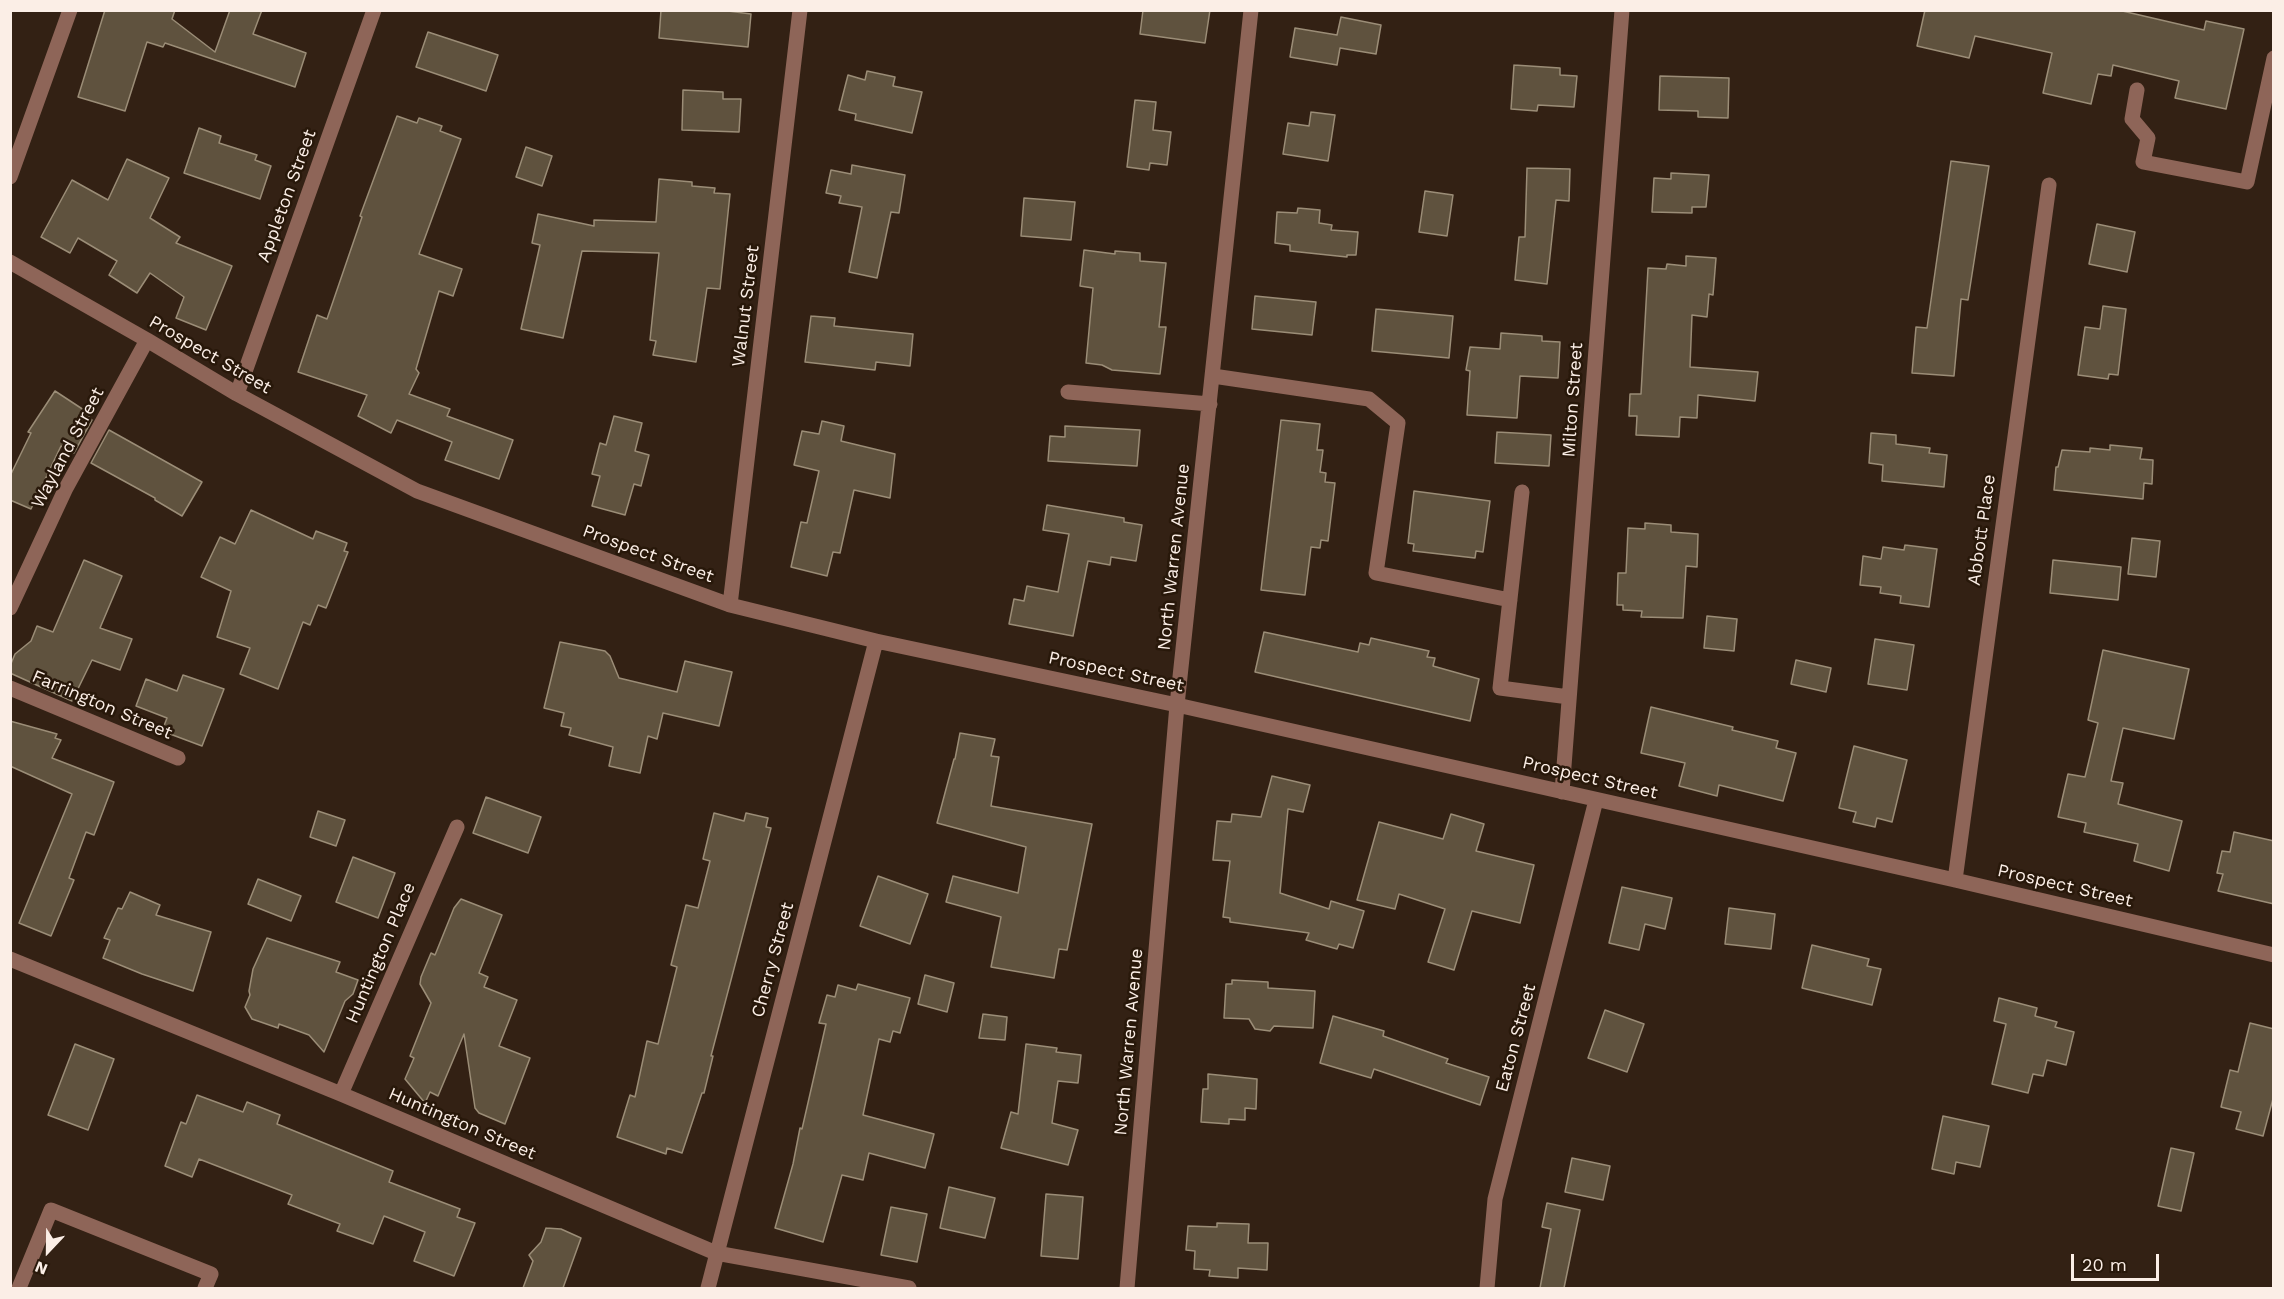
<!DOCTYPE html>
<html>
<head>
<meta charset="utf-8">
<style>
	body { margin:0 }
	#map { position:relative; width:2284px; height:1299px; overflow:hidden; background:#332114; font-family:"Work Sans",sans-serif }
	canvas { display:block }
	.frame { position:absolute; inset:0; border:12px solid #fbeee6; pointer-events:none }
	.north { position:absolute; left:18px; top:1221px; width:60px; height:60px; -webkit-text-stroke:4px #28180a; paint-order:stroke; rotate:202deg; font-size:16px; font-weight:700; line-height:24px; text-align:center; color:#fbeee6 }
	.north::after { content:''; display:block; margin:auto; width:21px; height:27px; background:#fbeee6; clip-path:polygon(50% 0,100% 100%,50% 72%,0 100%) }
	.scale { position:absolute; left:2071px; top:1254px; width:88px; height:27px; box-sizing:border-box; border:3px solid #fbeee6; border-top:0; padding-left:8px; font-size:18px; line-height:21px; white-space:nowrap; color:#fbeee6; -webkit-text-stroke:4px #28180a; paint-order:stroke }
</style>
</head>
<body>
<div id="map">
<canvas width="2284" height="1299"></canvas>
<div class="frame"></div>
<div class="north">N</div>
<div class="scale">20 m</div>
</div>
<script>
const ctx = document.querySelector('canvas').getContext('2d');
ctx.lineJoin = 'round';
function fill(path, color) {
  ctx.fillStyle = color;
  ctx.fill(path, 'evenodd');
}
function toPath(rows) {
  const path = new Path2D();
  for (const r of rows) {
    path.moveTo(r[0], r[1]);
    for (let i = 2; i < r.length; i += 2) path.lineTo(r[i], r[i + 1]);
  }
  return path;
}
function trace(path, color, width, dash) {
  ctx.strokeStyle = color;
  ctx.lineWidth = width;
  ctx.lineCap = dash ? 'butt' : 'round';
  ctx.setLineDash(dash || []);
  ctx.stroke(path);
}
function drawText(font, color, halo, rows, align = 'center') {
  ctx.font = font + ' "Work Sans",sans-serif';
  ctx.lineWidth = 5;
  ctx.setLineDash([]);
  ctx.textBaseline = 'middle';
  ctx.strokeStyle = halo;
  ctx.fillStyle = color;
  for (const [text, x, y, turn = 0] of rows) {
    ctx.save();
    ctx.translate(x, y);
    ctx.rotate((+turn || 0) * Math.PI / 180);
    ctx.textAlign = isNaN(turn) ? turn : align;
    if (halo) ctx.strokeText(text, 0, 0);
    ctx.fillText(text, 0, 0);
    ctx.restore();
  }
}
const building = toPath([
	[105,10,175,10,172,19,215,52,230,10,262,10,253,34,306,53,295,87,165,43,163,47,147,42,125,111,78,97,105,10],
	[661,10,720,10,751,14,748,47,659,38,661,10],
	[1143,10,1210,10,1205,43,1140,34,1143,10],
	[1925,10,2118,10,2204,30,2206,21,2244,29,2226,109,2175,98,2179,81,2113,65,2111,76,2098,74,2091,104,2043,93,2052,53,1975,36,1969,58,1917,46,1925,10],
	[1341,17,1381,25,1376,54,1340,48,1337,65,1290,57,1295,28,1337,35,1341,17],
	[428,32,498,55,486,91,416,67,428,32],
	[1514,65,1560,68,1560,75,1577,76,1574,107,1538,105,1537,111,1511,109,1514,65],
	[867,71,895,77,893,86,922,92,912,133,855,120,856,114,839,110,848,75,865,80,867,71],
	[1660,76,1729,78,1728,118,1698,117,1698,111,1659,110,1660,76],
	[683,90,723,92,723,99,741,99,739,132,682,130,683,90],
	[1135,100,1156,102,1153,130,1171,132,1167,165,1150,163,1149,170,1127,167,1135,100],
	[1311,112,1335,115,1328,161,1283,154,1288,123,1309,126,1311,112],
	[397,116,417,123,419,118,442,126,440,131,461,139,419,254,462,269,453,296,439,291,416,369,419,373,409,394,450,409,447,416,513,440,499,479,445,460,452,442,397,420,391,433,358,416,367,395,298,372,317,315,327,319,362,217,360,216,397,116],
	[199,128,221,136,219,143,257,155,255,160,271,166,260,199,184,173,199,128],
	[526,147,552,156,542,186,516,177,526,147],
	[127,159,169,178,150,218,180,237,176,243,232,266,206,330,176,318,184,297,150,273,137,293,109,275,117,261,78,238,70,253,41,237,72,180,108,200,127,159],
	[1951,161,1989,166,1968,300,1961,299,1954,376,1912,373,1916,327,1927,328,1951,161],
	[852,165,905,175,899,213,891,212,877,278,849,272,862,207,839,203,841,196,826,193,831,170,851,174,852,165],
	[1527,168,1570,169,1569,201,1556,200,1547,284,1515,280,1519,237,1525,237,1527,168],
	[1671,173,1709,175,1706,207,1692,207,1692,213,1652,212,1654,178,1671,179,1671,173],
	[659,179,692,182,692,186,715,188,714,193,730,194,720,289,707,288,696,362,653,355,656,341,650,340,659,253,582,251,563,338,521,329,540,245,532,243,538,214,594,226,594,220,656,222,659,179],
	[1425,191,1453,195,1447,236,1419,232,1425,191],
	[1024,198,1075,202,1071,240,1021,236,1024,198],
	[1298,208,1320,210,1319,223,1332,225,1331,230,1358,232,1356,255,1347,255,1347,257,1290,251,1290,245,1275,243,1277,212,1297,213,1298,208],
	[2097,224,2135,232,2127,272,2089,264,2097,224],
	[1084,250,1115,254,1115,251,1140,253,1140,261,1166,263,1159,327,1166,327,1160,374,1112,370,1102,365,1086,363,1093,288,1080,286,1084,250],
	[1686,256,1716,258,1713,295,1709,294,1707,317,1692,315,1690,367,1758,372,1755,401,1698,395,1697,418,1680,417,1679,437,1636,435,1637,416,1629,416,1630,394,1641,394,1648,268,1666,269,1667,264,1686,266,1686,256],
	[1255,296,1316,302,1312,335,1252,329,1255,296],
	[2103,306,2126,309,2118,375,2109,374,2108,379,2078,375,2085,327,2100,329,2103,306],
	[1376,309,1453,316,1449,358,1372,351,1376,309],
	[811,316,835,318,834,326,913,334,910,366,876,362,875,370,805,362,811,316],
	[1501,333,1542,336,1542,341,1560,342,1558,378,1520,376,1517,418,1467,415,1470,371,1466,370,1470,347,1500,349,1501,333],
	[55,391,90,414,88,418,92,420,74,453,61,446,31,509,10,500,10,476,31,433,28,432,55,391],
	[614,416,642,423,635,451,649,455,641,486,634,484,625,515,592,506,600,476,592,474,600,443,606,445,614,416],
	[1281,420,1320,424,1317,450,1323,450,1320,472,1326,473,1325,482,1335,483,1328,541,1321,540,1320,548,1311,547,1305,595,1261,590,1281,420],
	[822,421,844,426,841,441,895,454,890,498,854,490,840,553,833,552,827,576,791,567,801,522,807,523,819,471,794,465,802,431,819,434,822,421],
	[1065,426,1140,430,1137,466,1048,461,1050,436,1065,437,1065,426],
	[109,430,202,482,182,516,155,500,155,498,91,463,109,430],
	[1497,432,1551,435,1549,466,1495,463,1497,432],
	[1871,433,1896,435,1896,444,1930,448,1929,453,1947,455,1944,487,1882,481,1883,465,1869,463,1871,433],
	[2110,445,2142,448,2140,459,2153,460,2152,484,2144,483,2143,499,2054,490,2056,467,2058,467,2062,450,2090,452,2090,448,2110,450,2110,445],
	[1414,491,1490,501,1483,552,1476,551,1475,558,1413,551,1414,544,1408,543,1414,491],
	[1047,505,1124,518,1124,522,1142,525,1136,561,1111,557,1110,565,1088,561,1073,636,1009,624,1014,599,1024,601,1027,586,1058,592,1069,534,1043,530,1047,505],
	[251,510,313,539,316,531,347,543,344,551,348,552,326,608,318,605,310,625,303,622,278,689,240,674,250,648,217,637,231,591,201,577,220,537,235,544,251,510],
	[1645,523,1671,525,1671,532,1698,534,1697,567,1686,566,1683,618,1641,617,1642,611,1623,610,1623,605,1617,605,1618,573,1626,573,1628,528,1645,529,1645,523],
	[2132,538,2160,541,2156,577,2128,574,2132,538],
	[1905,545,1937,549,1929,607,1900,603,1901,596,1880,593,1881,587,1860,585,1863,556,1881,559,1883,547,1904,550,1905,545],
	[84,560,122,576,100,628,132,639,120,670,92,660,72,701,10,673,10,666,15,654,31,641,37,626,53,632,84,560],
	[2053,560,2121,567,2118,600,2050,593,2053,560],
	[1707,616,1737,619,1734,651,1704,648,1707,616],
	[1264,632,1358,652,1360,643,1369,645,1371,638,1429,651,1427,657,1435,658,1433,666,1479,679,1470,721,1255,672,1264,632],
	[1875,639,1914,645,1907,690,1868,684,1875,639],
	[560,642,605,651,610,656,619,678,677,692,685,661,732,672,719,726,663,713,657,739,648,736,640,773,609,766,613,747,569,735,571,728,561,726,564,713,544,708,560,642],
	[2103,650,2189,669,2174,739,2123,728,2111,781,2123,783,2118,804,2182,821,2169,871,2134,861,2138,844,2084,832,2086,823,2058,817,2068,774,2085,777,2098,723,2088,720,2103,650],
	[1796,660,1831,668,1826,692,1791,684,1796,660],
	[183,675,224,689,202,746,162,731,167,718,136,706,146,679,177,691,183,675],
	[1651,707,1733,727,1732,730,1778,741,1776,748,1796,753,1783,801,1719,785,1717,796,1679,786,1685,763,1641,753,1651,707],
	[10,721,57,734,55,738,61,740,52,758,114,782,94,835,86,832,69,878,74,880,51,936,19,923,72,794,10,766,10,721],
	[960,733,995,739,991,756,999,757,991,806,1092,824,1067,950,1059,949,1054,978,991,967,1001,917,946,902,953,876,1018,893,1026,847,937,823,954,759,955,759,960,733],
	[1854,746,1907,760,1892,822,1877,818,1875,827,1853,822,1856,812,1839,808,1854,746],
	[1272,776,1310,785,1303,812,1288,809,1280,893,1329,909,1331,901,1364,911,1353,948,1339,944,1337,949,1306,940,1309,933,1230,922,1230,918,1223,917,1230,861,1213,860,1217,821,1231,822,1232,814,1261,817,1272,776],
	[486,797,541,817,528,853,473,833,486,797],
	[318,811,345,820,336,846,310,837,318,811],
	[714,813,744,821,746,813,768,818,766,827,771,828,711,1056,713,1056,704,1093,702,1093,682,1153,667,1148,666,1154,617,1137,630,1095,635,1097,647,1041,658,1044,677,967,671,965,686,905,698,908,710,861,703,859,714,813],
	[1451,814,1484,824,1476,851,1534,865,1520,923,1472,911,1454,970,1428,962,1445,909,1399,894,1395,909,1357,900,1379,822,1443,839,1451,814],
	[2234,832,2274,841,2274,904,2218,891,2223,874,2217,873,2222,851,2230,852,2234,832],
	[353,857,395,873,378,918,336,902,353,857],
	[878,876,928,894,910,944,860,926,878,876],
	[258,879,301,896,291,921,248,904,258,879],
	[1622,887,1672,898,1665,929,1645,924,1639,950,1609,943,1622,887],
	[130,892,160,905,156,915,211,932,193,991,142,974,103,958,110,940,104,938,118,908,122,909,130,892],
	[461,899,502,915,479,973,488,977,484,987,517,1000,499,1046,530,1058,505,1124,479,1113,475,1108,464,1034,438,1096,430,1092,425,1103,405,1079,414,1058,410,1056,431,1003,420,984,421,977,431,953,435,955,454,908,461,899],
	[1729,908,1775,914,1771,949,1725,944,1729,908],
	[267,938,340,962,336,972,358,980,353,994,345,1001,324,1052,309,1035,279,1024,278,1028,252,1019,245,1007,250,995,249,991,253,969,267,938],
	[1812,945,1869,959,1867,966,1881,969,1872,1005,1802,988,1812,945],
	[925,975,954,983,947,1012,918,1004,925,975],
	[1232,980,1268,982,1268,988,1315,991,1313,1028,1274,1026,1270,1031,1255,1029,1249,1019,1224,1018,1226,984,1232,984,1232,980],
	[858,984,910,998,900,1033,893,1031,890,1042,879,1039,863,1115,934,1134,925,1168,869,1153,863,1180,842,1175,823,1242,775,1228,793,1164,800,1128,802,1129,826,1024,819,1023,827,995,835,997,838,985,856,990,858,984],
	[1999,998,2037,1008,2035,1016,2057,1022,2055,1027,2074,1032,2066,1065,2047,1060,2043,1076,2033,1074,2028,1093,1992,1084,2006,1024,1994,1021,1999,998],
	[1605,1010,1644,1024,1627,1072,1588,1058,1605,1010],
	[983,1014,1007,1017,1005,1040,979,1038,983,1014],
	[1333,1016,1384,1031,1383,1036,1448,1059,1446,1063,1489,1077,1480,1105,1374,1069,1371,1078,1320,1063,1333,1016],
	[2250,1023,2274,1029,2274,1095,2263,1136,2236,1129,2241,1112,2221,1107,2230,1070,2238,1072,2250,1023],
	[75,1044,114,1059,88,1130,48,1115,75,1044],
	[1026,1044,1057,1048,1056,1052,1081,1055,1078,1083,1058,1081,1052,1123,1078,1130,1068,1165,1001,1148,1011,1112,1018,1114,1026,1044],
	[1208,1074,1257,1079,1256,1109,1245,1108,1245,1120,1229,1119,1229,1124,1201,1122,1203,1089,1208,1089,1208,1074],
	[197,1095,243,1112,247,1102,280,1115,277,1124,393,1171,389,1182,460,1209,457,1217,475,1223,454,1276,414,1261,425,1232,384,1216,373,1244,337,1231,340,1224,288,1204,292,1195,199,1159,192,1177,165,1166,181,1122,186,1124,197,1095],
	[1943,1116,1989,1126,1980,1167,1956,1162,1954,1174,1932,1169,1943,1116],
	[2171,1148,2194,1153,2181,1211,2158,1206,2171,1148],
	[1572,1158,1610,1166,1603,1200,1565,1192,1572,1158],
	[949,1187,995,1198,985,1238,940,1228,949,1187],
	[1046,1194,1083,1197,1078,1259,1041,1256,1046,1194],
	[1547,1203,1580,1210,1564,1288,1540,1288,1551,1229,1542,1227,1547,1203],
	[891,1207,927,1214,917,1262,881,1255,891,1207],
	[1217,1223,1249,1224,1248,1243,1268,1243,1267,1270,1238,1268,1238,1278,1209,1276,1210,1270,1194,1269,1195,1251,1186,1250,1188,1226,1217,1227,1217,1223],
	[546,1228,561,1229,581,1238,563,1288,523,1288,533,1261,529,1255,541,1242,546,1228]
]);
fill(building, '#5f523e');
trace(building, '#9b8d77', 1.5);
trace(toPath([
	[2137,90,2132,119,2148,138,2143,162,2247,182,2274,58],
	[10,177,70,10],
	[10,262,147,340,237,394,417,491,730,605,876,641,1177,705,1955,880,2274,955],
	[1213,376,1369,399,1398,423,1376,573,1510,600],
	[1068,392,1210,404],
	[237,394,374,10],
	[1522,492,1500,688,1569,697],
	[730,605,800,10],
	[10,608,65,490,147,340],
	[10,688,178,758],
	[1562,792,1622,10],
	[1955,880,2049,185],
	[10,959,341,1094,716,1253,909,1288],
	[341,1094,457,827],
	[19,1288,51,1210,211,1274,205,1288],
	[708,1288,876,641],
	[1127,1288,1177,705,1251,10],
	[1487,1288,1495,1199,1596,800]
]), '#8e6558', 15);
drawText('18px', '#fbeee6', '#28180a', [
	["Appleton Street",287,196,-70],
	["Walnut Street",746,306,-83],
	["Prospect Street",210,355,30],
	["Milton Street",1573,400,-86],
	["Wayland Street",68,448,-62],
	["Abbott Place",1982,530,-82],
	["Prospect Street",648,554,20],
	["North Warren Avenue",1174,557,-84],
	["Prospect Street",1116,672,12],
	["Farrington Street",102,705,23],
	["Prospect Street",1590,778,13],
	["Prospect Street",2065,886,13],
	["Huntington Place",381,953,-67],
	["Cherry Street",773,960,-75],
	["Eaton Street",1516,1038,-75],
	["North Warren Avenue",1129,1042,-85],
	["Huntington Street",462,1124,23]
]);
</script>
</body>
</html>
